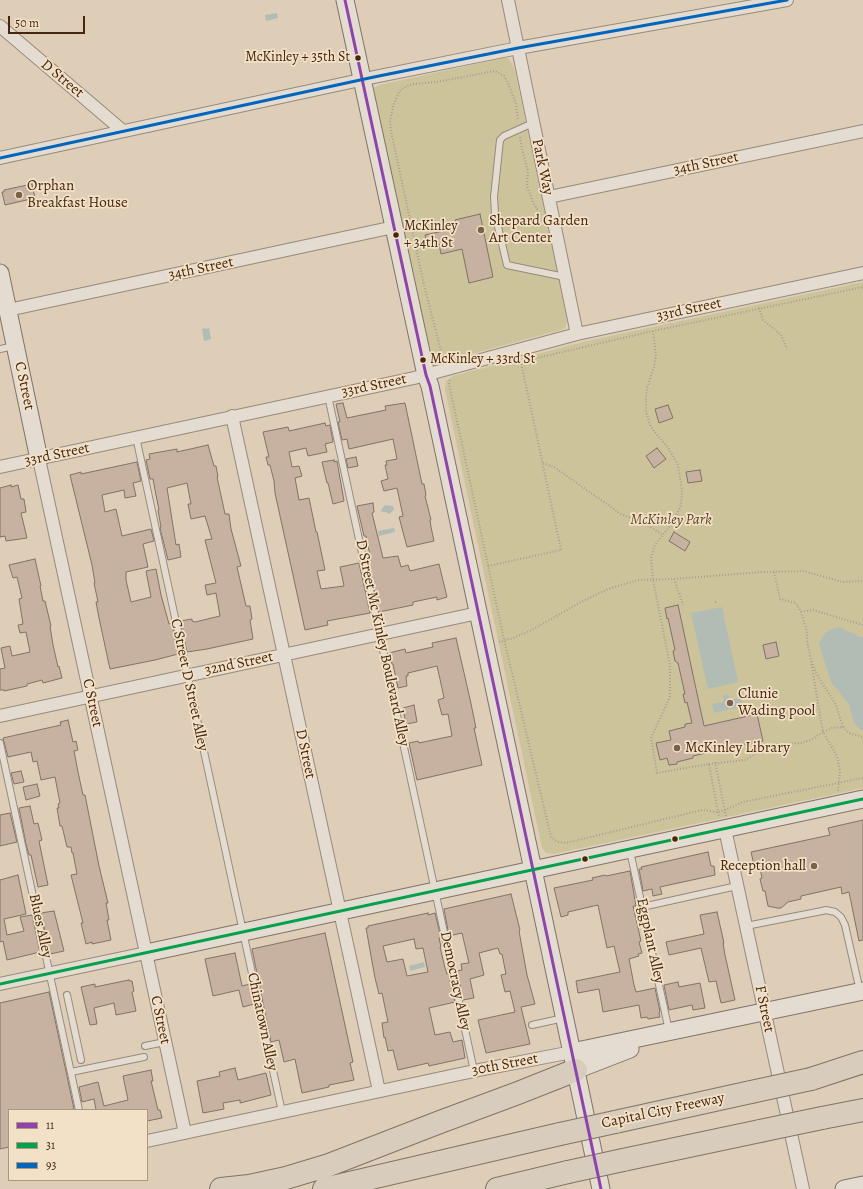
<!DOCTYPE html>
<html>
<head>
<meta charset="utf-8">
<style>
	body { margin:0 }
	#map { position:relative; width:863px; height:1189px; overflow:hidden; background:#deceb8; font-family:Alegreya,serif }
	canvas { display:block }
	.legend { position:absolute; left:8px; top:1109px; width:140px; height:72px; box-sizing:border-box; background:#f3e1c7; border:1px solid #ad977d; margin:0; padding:5px 7px; list-style:none; font-size:12px; color:#45270f }
	.legend li { display:flex; align-items:center; gap:8px; height:20px }
	.legend b { width:20px; border:1px solid #ad977d }
	.scale { position:absolute; left:8px; top:16px; width:77px; height:18px; box-sizing:border-box; border:2px solid #45270f; border-top:0; padding-left:5px; font-size:12px; line-height:14px; white-space:nowrap; color:#45270f; -webkit-text-stroke:3px #f3e1c7; paint-order:stroke }
</style>
</head>
<body>
<div id="map">
<canvas width="863" height="1189"></canvas>
<ul class="legend">
<li><b style="height:5px;background:#8e44ad"></b>11</li>
<li><b style="height:5px;background:#03a04e"></b>31</li>
<li><b style="height:5px;background:#0065bd"></b>93</li>
</ul>
<div class="scale">50 m</div>
</div>
<script>
const ctx = document.querySelector('canvas').getContext('2d');
ctx.lineJoin = 'round';
function fill(path, color) {
  ctx.fillStyle = color;
  ctx.fill(path, 'evenodd');
}
function toPath(rows) {
  const path = new Path2D();
  for (const r of rows) {
    path.moveTo(r[0], r[1]);
    for (let i = 2; i < r.length; i += 2) path.lineTo(r[i], r[i + 1]);
  }
  return path;
}
function trace(path, color, width, dash) {
  ctx.strokeStyle = color;
  ctx.lineWidth = width;
  ctx.lineCap = dash ? 'butt' : 'round';
  ctx.setLineDash(dash || []);
  ctx.stroke(path);
}
function drawText(font, color, halo, rows, align = 'center') {
  ctx.font = font + ' Alegreya,serif';
  ctx.lineWidth = 3.5;
  ctx.setLineDash([]);
  ctx.textBaseline = 'middle';
  ctx.strokeStyle = halo;
  ctx.fillStyle = color;
  for (const [text, x, y, turn = 0] of rows) {
    ctx.save();
    ctx.translate(x, y);
    ctx.rotate((+turn || 0) * Math.PI / 180);
    ctx.textAlign = isNaN(turn) ? turn : align;
    if (halo) ctx.strokeText(text, 0, 0);
    ctx.fillText(text, 0, 0);
    ctx.restore();
  }
}
fill(toPath([
	[503,58,508,58,514,67,558,275,567,320,566,325,564,329,560,330,438,363,434,361,431,354,373,93,374,88,379,85],
	[863,282,863,788,553,854,546,853,542,848,445,389,446,381,453,376,587,341]
]), '#ccc39b');
fill(toPath([
	[277,13,278,18,266,21,265,15],
	[205,328,206,329,209,328,211,339,204,341,202,329],
	[385,505,393,506,394,510,389,514,386,512,382,512,381,510],
	[394,528,395,532,379,536,378,531],
	[722,607,738,682,708,689,691,613],
	[839,627,860,637,863,637,863,730,861,730,854,723,849,704,831,682,820,647,819,643,824,634,831,629],
	[728,694,730,700,741,698,743,706,714,713,712,704,723,702,723,696],
	[424,962,425,967,410,971,409,966]
]), '#b0bcb4');
const building = toPath([
	[32,184,35,198,5,205,2,192,4,192,4,190,32,184],
	[480,214,493,277,469,283,462,249,441,254,439,244,428,247,425,235,457,228,455,220,480,214],
	[343,403,347,418,386,410,385,406,405,403,422,484,424,484,426,495,425,496,431,520,430,520,431,527,434,541,407,547,399,517,403,516,397,488,384,491,381,481,388,479,385,465,387,465,386,461,397,459,393,439,349,449,347,439,342,440,338,422,340,422,336,404,343,403],
	[668,405,673,418,659,423,655,409,668,405],
	[325,423,326,426,330,425,333,442,325,444,327,452,308,456,306,448,289,452,292,467,299,466,302,476,295,478,299,500,309,498,316,532,317,532,325,570,317,571,321,589,344,586,340,567,359,563,370,613,327,621,328,625,305,630,275,493,274,481,270,465,268,465,266,457,269,457,263,432,288,427,289,431,325,423],
	[208,445,214,466,216,466,218,477,217,477,225,514,229,514,231,529,241,566,237,567,246,606,250,606,252,619,250,620,253,639,207,649,187,652,180,621,192,619,192,621,195,622,220,616,216,593,207,595,205,585,216,583,205,540,212,539,205,516,191,519,188,504,191,504,187,483,167,488,176,545,179,544,181,557,168,560,160,528,161,527,158,510,159,510,155,490,153,479,150,479,146,460,150,459,149,454,177,449,177,452,208,445],
	[657,448,666,459,654,468,646,456,657,448],
	[356,457,358,466,348,468,346,459,356,457],
	[334,460,334,462,337,461,344,501,333,504,328,483,327,483,322,462,334,460],
	[137,462,141,481,133,483,136,496,125,498,124,490,102,495,105,512,116,509,122,536,151,529,154,541,143,544,148,567,126,572,126,580,131,602,151,597,146,571,156,569,161,595,169,624,172,623,178,654,155,660,110,669,99,618,96,602,98,602,94,583,95,583,92,565,70,475,81,472,81,474,137,462],
	[700,470,702,481,688,483,686,472,700,470],
	[11,485,11,487,18,485,21,499,24,499,26,512,21,513,27,538,6,541,5,536,0,537,0,488,11,485],
	[373,503,374,512,372,513,383,558,398,556,401,567,408,565,410,571,439,564,447,597,437,600,437,597,413,602,413,605,379,612,368,561,371,560,366,536,364,536,357,506,373,503],
	[674,532,690,542,685,551,669,541,674,532],
	[35,559,41,586,40,586,43,601,45,601,51,626,50,626,53,645,58,667,59,666,62,678,43,683,42,680,27,684,27,686,4,691,4,690,0,690,0,669,5,668,1,648,10,646,12,656,30,652,26,632,20,633,18,625,23,624,19,599,22,598,17,577,13,578,9,565,35,559],
	[678,605,704,726,757,714,763,741,753,744,753,742,693,756,693,758,677,762,677,764,669,765,667,758,660,760,656,743,671,740,669,731,685,727,685,724,692,723,687,702,685,703,683,694,685,694,678,663,675,661,673,651,675,650,668,618,667,619,665,608,678,605],
	[456,638,470,699,476,728,474,728,482,765,417,780,409,743,418,741,419,743,452,736,448,714,442,715,438,700,444,698,440,679,437,666,408,673,408,676,406,676,407,686,398,688,393,664,392,664,389,653,405,649,406,653,433,647,432,643,456,638],
	[776,642,779,656,766,659,763,645,776,642],
	[414,705,417,722,406,724,403,708,414,705],
	[68,720,73,742,76,741,78,750,74,751,78,772,83,795,85,795,99,866,108,903,106,903,109,920,107,920,111,940,92,944,92,942,86,944,81,923,83,923,71,875,77,874,73,853,72,853,71,847,67,847,62,826,60,826,57,808,59,808,58,804,60,803,55,777,41,780,37,761,33,762,31,752,8,757,3,738,61,725,60,722,68,720],
	[21,771,24,782,14,784,11,773,21,771],
	[37,784,40,796,26,800,23,787,37,784],
	[30,806,34,824,38,823,42,840,39,841,48,885,38,887,31,855,29,855,26,844,19,808,30,806],
	[10,813,17,842,0,846,0,815,10,813],
	[863,820,863,940,859,941,849,892,842,894,841,887,801,896,801,899,788,902,781,908,777,908,768,906,765,891,763,891,760,879,762,878,759,863,754,865,751,852,830,835,828,828,863,820],
	[708,852,711,866,714,866,715,875,660,887,662,894,653,896,652,889,643,891,639,869,642,869,641,867,708,852],
	[630,871,636,906,633,906,641,941,639,942,642,953,638,954,639,956,629,959,634,985,636,992,655,988,660,1012,659,1013,660,1017,648,1019,647,1017,641,1018,639,1005,603,1012,599,989,578,993,576,981,620,972,614,946,607,948,598,905,568,912,568,915,561,917,554,888,593,880,592,878,605,875,606,876,630,871],
	[18,875,26,914,4,919,7,935,24,931,20,917,32,915,40,952,7,960,3,941,0,942,0,880,18,875],
	[511,894,520,930,519,931,527,975,535,1004,521,1007,530,1044,486,1053,478,1020,515,1012,510,991,505,992,501,975,506,974,502,954,500,954,498,948,479,953,484,975,470,979,474,998,463,1000,457,971,462,970,461,964,469,963,462,933,449,936,444,909,511,894],
	[54,911,64,951,50,954,41,913,54,911],
	[717,912,724,943,723,943,725,955,735,1000,721,1003,716,981,709,982,701,948,669,955,666,942,704,934,700,915,717,912],
	[428,913,428,915,435,913,441,938,439,938,441,947,440,947,445,968,447,974,448,973,455,1002,429,1008,435,1035,450,1032,453,1042,462,1040,465,1058,429,1066,428,1063,398,1070,393,1050,388,1051,385,1037,384,1038,382,1023,388,1022,382,993,379,994,375,978,366,928,368,928,368,926,428,913],
	[414,939,416,949,423,948,428,972,407,976,403,959,387,962,383,946,414,939],
	[325,933,353,1062,350,1063,354,1080,329,1085,329,1087,302,1093,295,1059,284,1062,279,1040,271,1042,252,949,325,933],
	[235,953,242,986,250,984,254,1004,243,1007,239,990,213,996,205,959,235,953],
	[129,980,130,981,132,981,134,991,132,992,136,1011,116,1015,114,1003,94,1008,97,1024,90,1025,81,987,95,984,95,987,129,980],
	[678,982,679,987,700,983,705,1008,693,1010,692,1005,669,1010,664,985,678,982],
	[49,992,74,1109,68,1110,9,1110,9,1147,0,1149,0,1003,49,992],
	[235,1068,238,1080,266,1073,271,1095,240,1103,240,1100,223,1103,224,1109,203,1113,197,1081,220,1076,219,1072,235,1068],
	[151,1070,153,1081,151,1081,158,1110,160,1110,162,1118,147,1121,147,1110,96,1110,94,1099,82,1102,79,1087,98,1082,104,1106,128,1100,123,1076,151,1070]
]);
fill(building, '#c7b2a2');
trace(building, '#807365', 1);
const lane = toPath([
	[533,123,504,136,500,140,494,197,495,214,507,265,565,277],
	[0,349,14,346],
	[328,396,474,1071],
	[136,437,282,1112],
	[0,743,79,1110],
	[630,851,669,1031],
	[642,907,737,886],
	[746,926,822,911,826,910,835,912,841,917,845,925,860,991],
	[67,995,81,1060],
	[532,1025,564,1018],
	[145,1046,165,1042],
	[71,1072,144,1057]
]);
const street = toPath([
	[508,0,577,334],
	[0,26,123,131],
	[0,158,374,77,518,48,787,0],
	[549,197,863,131],
	[8,310,394,227],
	[232,416,379,1091],
	[39,459,185,1133],
	[0,467,414,378,577,334,863,273],
	[0,716,478,613],
	[725,829,803,1189],
	[0,984,146,953],
	[147,1141,474,1071,572,1052]
]);
const secondary = toPath([
	[345,0,426,375,430,386,601,1189],
	[0,273,39,459],
	[146,953,863,799],
	[572,1052,863,991],
	[576,1070,630,1049],
	[844,1189,863,1185]
]);
const highway = toPath([
	[811,1079,863,1062],
	[822,1118,863,1110],
	[615,1122,751,1092],
	[623,1160,760,1131],
	[221,1189,249,1186,286,1178,329,1165,440,1122,518,1093,576,1070],
	[324,1189,560,1134],
	[497,1189,568,1172]
]);
trace(lane, '#968a7b', 8);
trace(street, '#968a7b', 14);
trace(secondary, '#807365', 19);
trace(highway, '#807365', 24);
trace(toPath([
	[520,137,522,149,528,171,527,186,533,202,541,216],
	[415,244,427,241],
	[759,308,763,320,781,335,787,349],
	[653,331,656,355,654,367,647,388,646,397,646,412,650,425,654,431,669,449,678,465,682,490,681,505,673,522,655,545,651,557,653,580,670,665,670,697,651,738,657,773,709,764,719,817],
	[443,359,424,285,391,131,390,122,393,106,399,92,403,88,413,84,436,82,495,71,504,76,508,83,516,104,518,121],
	[515,363,653,331,863,287],
	[450,380,449,384,503,635,551,837,558,842,566,843,702,810,717,812,725,810,743,802,863,778],
	[543,463,554,467,621,514,644,523,663,535],
	[488,566,561,550,521,362],
	[774,572,780,599,796,603,801,612,807,632,807,641,810,656,823,732,832,728,843,727,836,705,816,673,810,656],
	[674,579,683,605],
	[715,602,717,601],
	[801,612,813,610,863,625],
	[499,642,513,638,530,631,579,603,608,589,638,580,674,579,761,572,804,571,842,582,863,581],
	[843,727,849,733,863,737],
	[715,762,726,816],
	[709,764,745,760,769,746,778,744,801,743,811,740,823,732,837,756,840,771,838,791]
]), '#a79e93', 2, [1, 2]);
trace(lane, '#e4dcd1', 6);
trace(street, '#e4dcd1', 12);
trace(secondary, '#e4dcd1', 17);
trace(highway, '#d8ccbc', 22);
const highwayBridge = toPath([
	[751,1092,811,1079],
	[760,1131,822,1118],
	[560,1134,615,1122],
	[568,1172,623,1160]
]);
trace(highwayBridge, '#807365', 24, []);
trace(highwayBridge, '#d8ccbc', 22);
trace(toPath([
	[345,0,426,375,430,386,601,1189]
]), '#8e44ad', 3);
trace(toPath([
	[0,984,863,799]
]), '#03a04e', 3);
trace(toPath([
	[0,158,374,77,518,48,787,0]
]), '#0065bd', 3);
for (const [x, y, r, color] of [
	[358,58,3.5,"#45270f"],
	[19,195,4,"#7b614a"],
	[481,230,4,"#7b614a"],
	[396,235,3.5,"#45270f"],
	[423,360,3.5,"#45270f"],
	[730,703,4,"#7b614a"],
	[677,748,4,"#7b614a"],
	[675,839,3.5,"#45270f"],
	[585,859,3.5,"#45270f"],
	[814,866,4,"#7b614a"]
]) {
  const dot = new Path2D();
  dot.arc(x, y, r, 0, 2 * Math.PI);
  ctx.fillStyle = color;
  ctx.fill(dot);
  trace(dot, '#f3e1c7', 1.5);
}
drawText('14px', '#45270f', '#f3e1c7', [
	["McKinley + 35th St",350,58,"right"],
	["McKinley",404,227],
	["+ 34th St",404,244],
	["McKinley + 33rd St",430,360]
], 'left');
drawText('15px', '#45270f', '#f3e1c7', [
	["D Street",62,79,40],
	["34th Street",706,164,-12],
	["Park Way",542,167,78],
	["34th Street",201,269,-12],
	["33rd Street",689,310,-12],
	["C Street",24,386,78],
	["33rd Street",374,386,-12],
	["33rd Street",57,455,-12],
	["D Street Mc Kinley Boulevard Alley",382,643,78],
	["32nd Street",239,664,-12],
	["C Street D Street Alley",189,685,78],
	["C Street",92,703,78],
	["D Street",305,754,78],
	["Blues Alley",40,926,78],
	["Eggplant Alley",650,941,78],
	["Democracy Alley",455,981,78],
	["F Street",764,1009,78],
	["C Street",160,1020,78],
	["Chinatown Alley",262,1022,78],
	["30th Street",505,1065,-11],
	["Capital City Freeway",663,1111,-12]
]);
drawText('15px', '#45270f', '#f3e1c7', [
	["Orphan",27,186],
	["Breakfast House",27,203],
	["Shepard Garden",489,221],
	["Art Center",489,238],
	["Clunie",738,694],
	["Wading pool",738,711],
	["McKinley Library",685,748],
	["Reception hall",806,866,"right"]
], 'left');
drawText('italic 15px', '#5d4426', '#f3e1c7', [
	["McKinley Park",671,520]
]);
</script>
</body>
</html>
